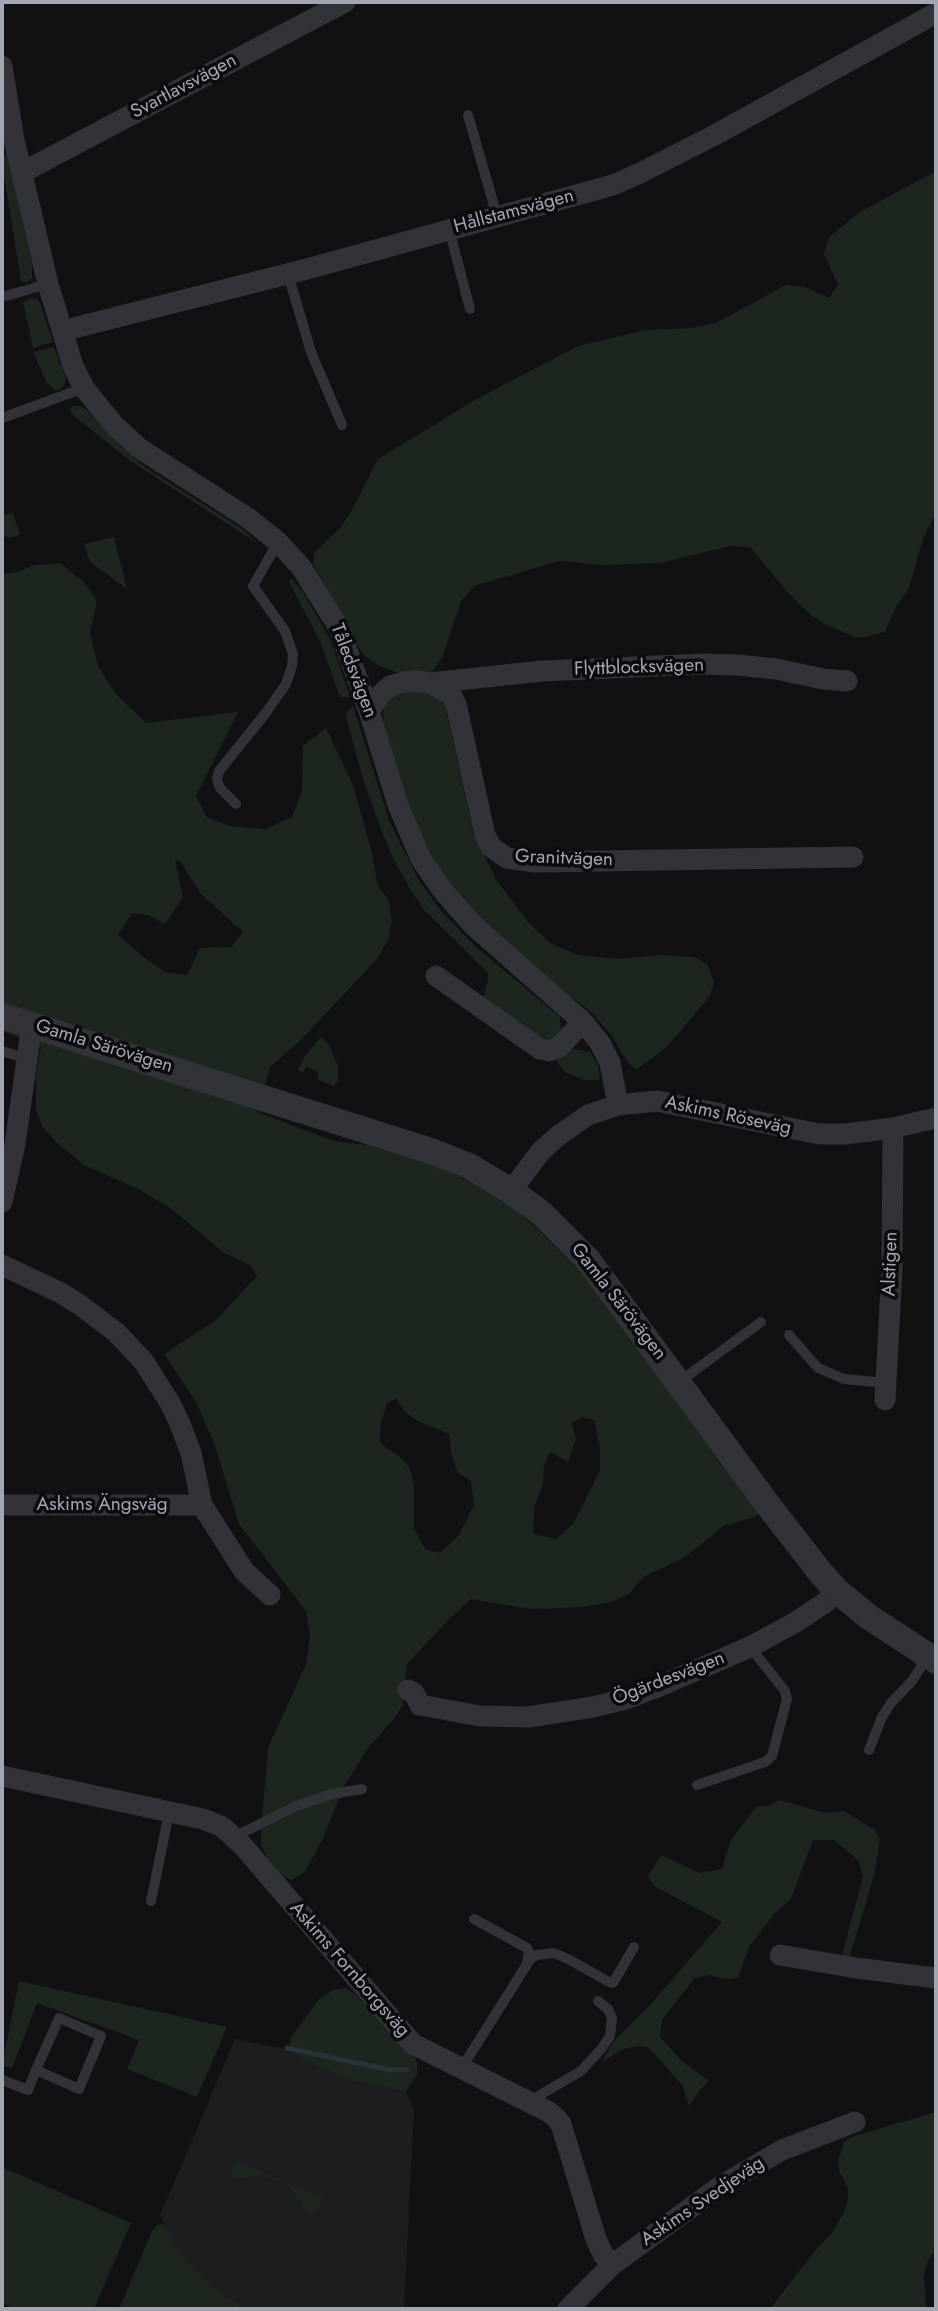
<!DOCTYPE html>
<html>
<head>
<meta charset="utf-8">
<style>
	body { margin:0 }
	#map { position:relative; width:938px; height:2311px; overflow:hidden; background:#111113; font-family:Jost,sans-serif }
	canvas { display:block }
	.frame { position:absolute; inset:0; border:4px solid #a3a7b3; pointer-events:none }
</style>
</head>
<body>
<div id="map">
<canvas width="938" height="2311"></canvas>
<div class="frame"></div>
</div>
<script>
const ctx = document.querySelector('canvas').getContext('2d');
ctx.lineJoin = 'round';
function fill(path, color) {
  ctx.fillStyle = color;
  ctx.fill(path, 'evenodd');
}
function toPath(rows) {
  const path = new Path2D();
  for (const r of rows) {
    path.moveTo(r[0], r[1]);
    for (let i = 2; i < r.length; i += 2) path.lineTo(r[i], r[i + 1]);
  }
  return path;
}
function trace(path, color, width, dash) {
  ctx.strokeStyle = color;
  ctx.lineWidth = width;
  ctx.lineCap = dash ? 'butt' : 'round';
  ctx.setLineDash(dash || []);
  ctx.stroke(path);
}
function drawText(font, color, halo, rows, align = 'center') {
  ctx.font = font + ' Jost,sans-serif';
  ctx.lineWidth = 7;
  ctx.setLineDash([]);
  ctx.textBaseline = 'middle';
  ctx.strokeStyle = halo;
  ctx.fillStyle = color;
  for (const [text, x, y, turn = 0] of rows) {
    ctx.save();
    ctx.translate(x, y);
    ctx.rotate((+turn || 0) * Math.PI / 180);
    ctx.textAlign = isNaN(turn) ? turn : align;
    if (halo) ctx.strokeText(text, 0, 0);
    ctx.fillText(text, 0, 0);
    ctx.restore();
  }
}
fill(toPath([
	[235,2039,340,2060,381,2073,406,2091,414,2110,404,2309,240,2309,239,2304,215,2289,193,2269,175,2245,160,2215]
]), '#1d1d20');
fill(toPath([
	[7,154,32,265,32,278,26,283,21,281,2,163,2,156],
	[936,171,936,512,923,539,909,588,896,607,885,632,865,637,855,637,827,625,811,615,789,594,750,547,731,546,660,563,605,565,559,561,474,586,461,601,443,656,433,671,419,674,396,672,379,666,362,653,313,564,315,552,341,527,351,512,378,459,475,400,578,346,645,330,692,328,716,323,786,285,805,287,829,298,838,285,824,254,829,237,860,212],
	[30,298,37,299,40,303,53,342,33,348,23,302],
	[54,347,66,378,63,387,56,391,47,383,33,352],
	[74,406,80,406,86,409,119,445,145,467,241,528,260,545,129,460,73,415,69,409],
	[13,513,20,535,9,538,2,535,2,515],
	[114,537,127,589,90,562,84,544],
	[60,563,85,583,97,601,90,632,98,666,117,695,146,723,238,712,196,796,207,817,230,826,265,829,292,817,302,791,303,746,326,728,353,785,372,853,378,886,388,899,392,921,388,940,376,960,301,1040,270,1067,257,1112,334,1141,367,1145,439,1166,508,1202,578,1268,761,1510,757,1516,724,1526,685,1557,643,1577,630,1593,614,1601,584,1607,530,1609,471,1599,449,1619,407,1664,403,1705,392,1721,369,1747,344,1786,324,1836,305,1872,291,1880,282,1876,268,1859,261,1845,262,1819,268,1748,306,1664,310,1636,306,1611,239,1524,214,1443,196,1402,164,1354,216,1320,257,1276,251,1266,223,1252,169,1207,138,1189,84,1165,55,1141,42,1126,36,1109,36,1075,41,1046,2,1031,2,574,17,572,35,565],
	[175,860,181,862,200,893,243,932,231,947,200,948,187,975,165,972,145,958,118,935,132,913,148,915,165,924,183,897],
	[396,1399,406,1413,420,1422,449,1434,451,1454,458,1473,471,1481,474,1505,459,1535,440,1553,425,1549,414,1528,414,1486,410,1468,399,1456,382,1445,380,1441,381,1424,387,1403],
	[582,1417,594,1420,600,1448,600,1471,573,1524,556,1539,533,1534,534,1508,543,1484,544,1465,550,1452,568,1462,576,1439,572,1423],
	[291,578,303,592,331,641,350,697,340,697,320,641,289,582],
	[416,690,435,695,445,705,474,836,497,881,528,922,550,943,578,955,618,959,660,955,694,957,707,964,714,982,710,996,667,1047,637,1069,628,1063,612,1036,592,1013,531,965,466,905,429,854,410,812,384,731,383,712,385,703,400,691],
	[353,706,389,820,418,879,441,911,476,947,560,1017,561,1033,549,1042,483,999,488,979,488,973,425,911,410,889,390,852,366,789,347,721,346,713],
	[321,1037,329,1045,338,1066,338,1081,334,1086,317,1079,319,1072,306,1067,302,1073,298,1069,305,1056],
	[568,1048,590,1052,598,1065,600,1080,584,1080,565,1072,560,1067,556,1058],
	[779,1800,826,1813,844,1811,875,1830,880,1839,874,1876,849,1959,841,1958,863,1877,859,1861,834,1840,813,1840,791,1899,774,1914,749,1947,738,1978,725,1979,710,1975,695,1978,675,2003,662,2020,660,2037,682,2061,709,2081,700,2090,689,2106,683,2086,648,2047,638,2046,624,2049,601,2062,615,2040,649,2006,722,1922,654,1886,648,1877,661,1855,700,1873,722,1869,731,1840,757,1806,770,1806],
	[19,1981,227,2027,197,2097,127,2069,139,2040,37,2003,12,2068,2,2066],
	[345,1988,354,1993,390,2032,410,2049,417,2062,417,2075,406,2091,351,2080,318,2066,288,2050,290,2039,319,1999,333,1990],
	[936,2112,936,2248,928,2261,924,2276,926,2309,770,2309,813,2253,832,2233,844,2212,848,2199,848,2188,840,2173,838,2161,844,2142,854,2136],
	[236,2161,323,2198,315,2213,309,2213,288,2185,277,2180,262,2175,238,2179,230,2177],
	[2,2167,131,2223,94,2309,15,2309,2,2303],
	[162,2223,167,2227,175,2245,193,2269,215,2289,239,2304,240,2309,119,2309,152,2231,157,2225]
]), '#1d251f');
trace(toPath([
	[287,2048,371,2066,392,2070,407,2070]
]), '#2a3138', 5);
trace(toPath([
	[468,115,497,216],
	[449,229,470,309],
	[288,274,311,352,342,425],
	[2,297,48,284],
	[2,418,84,388],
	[236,804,220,788,217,779,219,771,265,714,286,684,292,666,293,654,285,631,253,586,278,542],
	[2,1051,27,1059],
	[789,1335,818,1368,844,1379,886,1383],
	[679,1382,761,1322],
	[869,1750,882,1717,891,1703,912,1681,928,1656],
	[697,1785,765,1762,772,1756,787,1699,785,1691,750,1647],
	[234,1837,294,1807,332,1794,362,1789],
	[151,1901,169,1813],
	[474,1919,527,1948,529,1952,527,1962],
	[461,2069,531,1958,537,1955,554,1953,570,1960,609,1982,613,1983,634,1947],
	[2,2080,28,2090,36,2070,59,2018,101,2036,79,2089,36,2070],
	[528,2102,581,2071,602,2048,610,2036,612,2018,608,2009,598,2001]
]), '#323338', 10);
trace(toPath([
	[2,66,14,140,48,284,73,366,84,388,114,425,139,448,248,518,278,542,301,567,339,628,369,711,398,805,421,859,444,892,473,925,583,1022,600,1043,610,1063,618,1105],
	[23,172,345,2],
	[62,331,307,269,613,185,640,173,713,136,936,13],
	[430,683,542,671,704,664,738,665,776,669,823,679,847,681],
	[369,711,380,695,390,686,403,682,416,681,430,683,451,695,456,704,485,835,491,847,507,858,535,862,853,857],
	[436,976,540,1049,549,1051,559,1047,583,1022],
	[511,1191,541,1151,558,1136,588,1115,618,1105,657,1101,819,1134,846,1134,893,1128,936,1118],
	[2,1202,15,1144,32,1024],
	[2,1265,61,1293,80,1305,117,1333,144,1362,170,1403,180,1424,191,1453,202,1505,244,1571,270,1595],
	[885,1400,892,1269,893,1128],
	[2,1505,202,1505],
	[408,1690,414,1693,420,1705,480,1716,528,1717,593,1707,626,1699,655,1688,750,1647,796,1622,826,1602,836,1590],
	[2,1776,203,1819,221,1826,228,1832,243,1846,413,2044,549,2112,556,2118,561,2124,596,2239,603,2254,612,2265],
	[780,1955,856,1968,936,1978],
	[568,2309,612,2265,722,2185,782,2150,855,2122]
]), '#323338', 21);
trace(toPath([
	[2,1016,431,1151,469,1166,511,1191,541,1213,588,1260,768,1505,820,1572,836,1590,869,1617,936,1661]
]), '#323338', 26);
drawText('19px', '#a3a7b3', '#0c0c0e', [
	["Svartlavsvägen",184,87,-28],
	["Hållstamsvägen",514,212,-15],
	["Flyttblocksvägen",639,668,-2],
	["Tåledsvägen",353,671,69],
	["Granitvägen",564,859,2],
	["Gamla Särövägen",104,1047,17],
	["Askims Röseväg",728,1116,12],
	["Alstigen",891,1264,-88],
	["Gamla Särövägen",618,1302,52],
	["Askims Ängsväg",102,1505],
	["Ögärdesvägen",669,1679,-21],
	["Askims Fornborgsväg",349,1970,49],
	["Askims Svedjeväg",703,2202,-34]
]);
</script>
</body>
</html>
